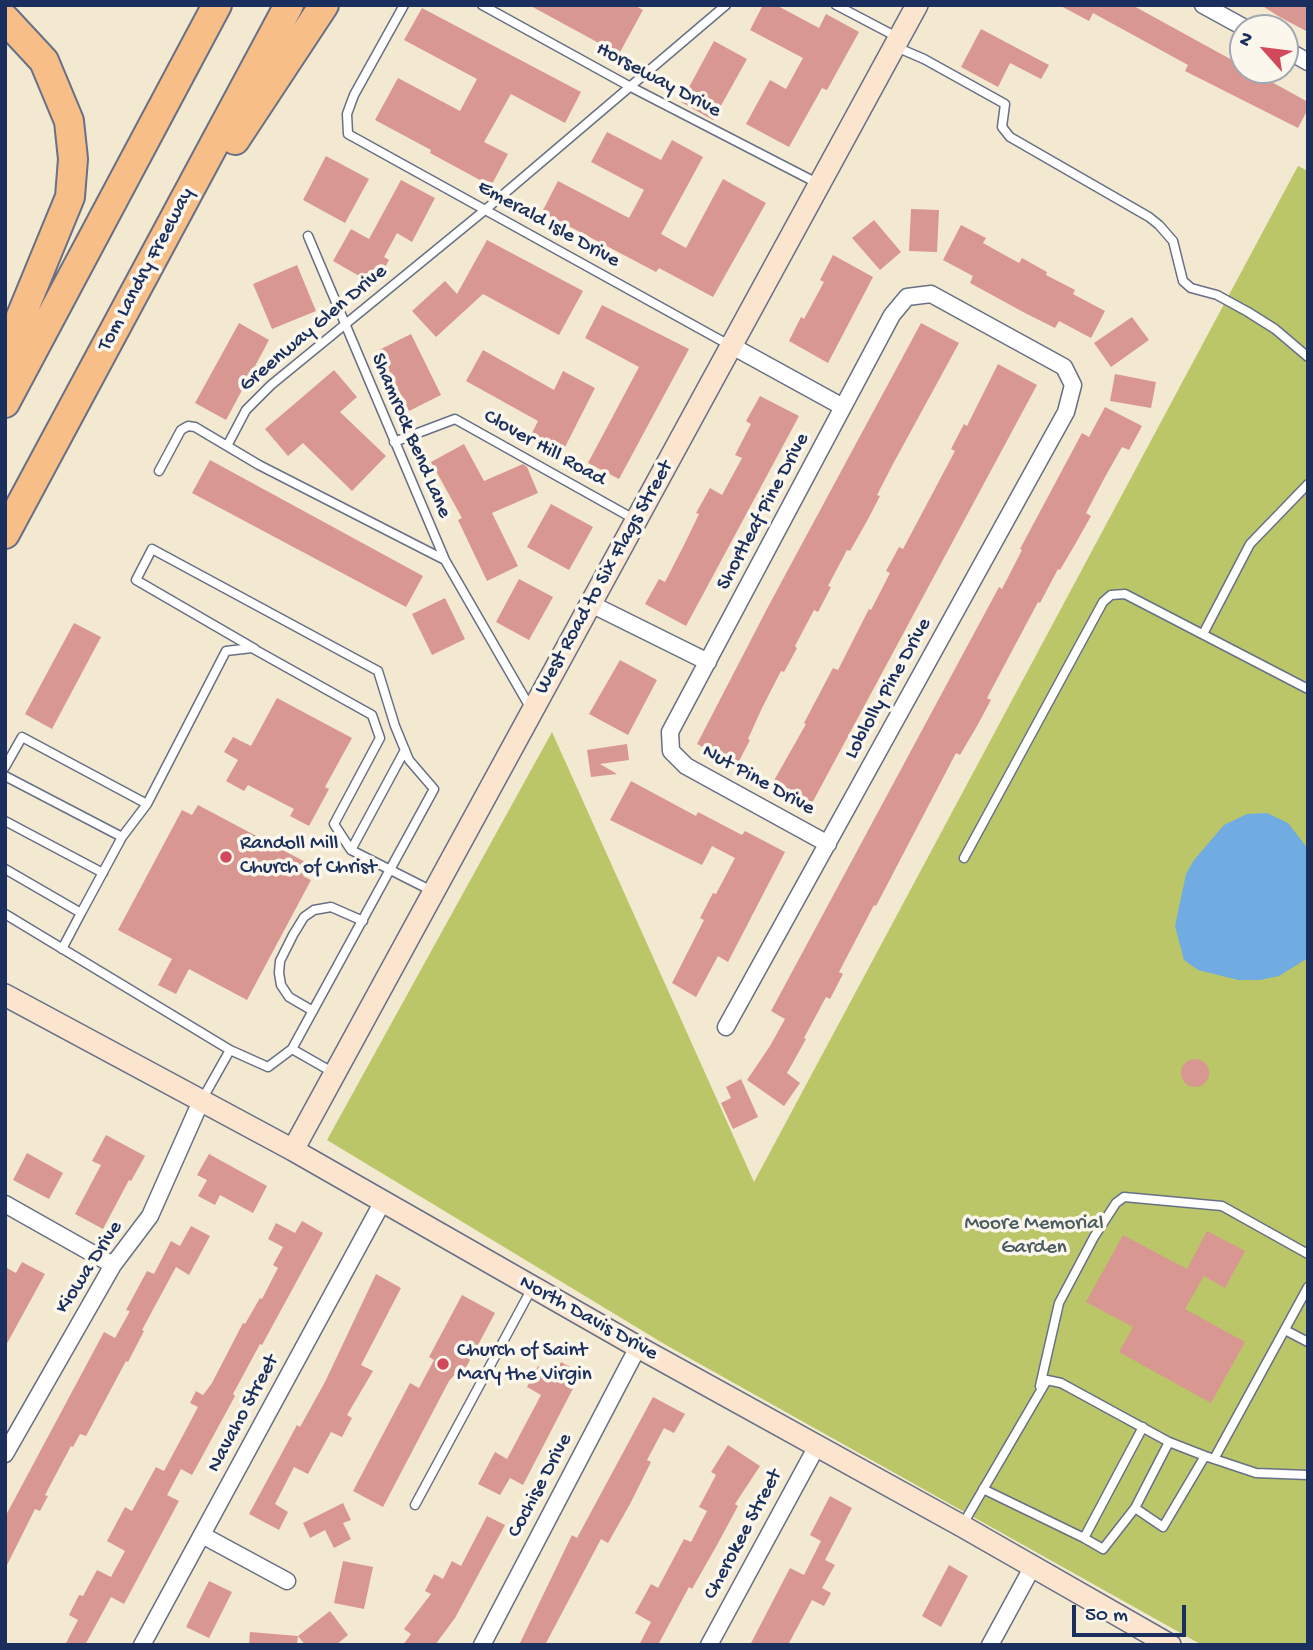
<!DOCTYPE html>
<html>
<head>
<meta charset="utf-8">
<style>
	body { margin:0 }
	#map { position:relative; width:1313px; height:1650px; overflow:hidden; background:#f3e9d0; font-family:"Gochi Hand",sans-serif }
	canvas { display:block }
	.frame { position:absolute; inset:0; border:7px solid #1b2f5e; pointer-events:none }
	.north { position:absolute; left:1229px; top:14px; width:70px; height:70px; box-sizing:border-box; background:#fbf7ec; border:2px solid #a1a7b3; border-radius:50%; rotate:298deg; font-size:19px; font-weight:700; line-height:28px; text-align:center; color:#1b2f5e }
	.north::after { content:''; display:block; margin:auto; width:24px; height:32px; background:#d1495b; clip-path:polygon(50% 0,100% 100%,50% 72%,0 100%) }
	.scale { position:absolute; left:1072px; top:1605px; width:114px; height:32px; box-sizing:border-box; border:4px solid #1b2f5e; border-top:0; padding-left:9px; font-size:21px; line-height:24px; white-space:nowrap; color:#1b2f5e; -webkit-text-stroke:5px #fbf7ec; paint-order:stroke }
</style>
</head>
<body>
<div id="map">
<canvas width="1313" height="1650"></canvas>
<div class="frame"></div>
<div class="north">N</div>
<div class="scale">50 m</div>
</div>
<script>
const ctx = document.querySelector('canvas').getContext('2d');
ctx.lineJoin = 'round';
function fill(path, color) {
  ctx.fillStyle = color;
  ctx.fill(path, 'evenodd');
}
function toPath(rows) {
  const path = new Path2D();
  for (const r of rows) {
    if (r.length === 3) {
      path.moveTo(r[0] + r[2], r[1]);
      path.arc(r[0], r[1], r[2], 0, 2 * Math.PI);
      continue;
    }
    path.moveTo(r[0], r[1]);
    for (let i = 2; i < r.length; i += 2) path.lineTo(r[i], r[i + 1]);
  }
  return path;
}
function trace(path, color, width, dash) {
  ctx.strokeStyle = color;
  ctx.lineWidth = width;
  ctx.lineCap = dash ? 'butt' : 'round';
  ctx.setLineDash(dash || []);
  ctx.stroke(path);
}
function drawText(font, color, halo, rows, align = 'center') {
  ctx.font = font + ' "Gochi Hand",sans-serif';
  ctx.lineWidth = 7;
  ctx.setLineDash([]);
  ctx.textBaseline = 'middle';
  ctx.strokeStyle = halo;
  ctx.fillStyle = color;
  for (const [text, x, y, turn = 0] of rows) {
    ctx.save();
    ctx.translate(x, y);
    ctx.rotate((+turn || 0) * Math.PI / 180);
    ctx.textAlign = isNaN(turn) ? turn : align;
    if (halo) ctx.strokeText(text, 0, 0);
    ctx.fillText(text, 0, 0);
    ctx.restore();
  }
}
fill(toPath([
	[1298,166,1308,171,1308,1645,1202,1645,666,1345,327,1140,552,732,754,1182]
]), '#bac668');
fill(toPath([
	[1267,813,1288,823,1308,849,1308,958,1279,976,1260,980,1238,980,1198,970,1184,960,1175,926,1186,874,1194,860,1224,825,1247,814]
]), '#70abe1');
fill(toPath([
	[529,5,634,5,643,10,619,54],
	[763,5,776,5,819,28,826,14,859,32,827,90,822,88,789,147,746,124,770,80,786,89,803,58,750,30],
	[1059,5,1132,5,1243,66,1243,70,1250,70,1308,102,1308,109,1298,128,1185,71,1188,65,1093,13,1089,21],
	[1261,5,1308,5,1308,32,1278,16],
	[422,8,581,92,565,123,511,94,484,142,508,154,491,186,430,153,431,150,375,120,398,78,460,111,477,79,404,40],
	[981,29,1049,65,1041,79,1010,63,998,87,961,67],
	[714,41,747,59,713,120,681,102],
	[607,132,661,160,672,140,703,157,661,234,686,248,723,179,766,203,713,297,659,268,656,272,542,212,558,181,629,218,644,190,591,162],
	[326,156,369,179,345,223,303,200],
	[401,180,435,198,412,242,397,233,384,257,389,260,375,285,333,261,351,229,369,239],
	[911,209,939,210,937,252,909,251],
	[874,220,901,252,880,270,852,238],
	[961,225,986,238,983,243,1019,263,1022,258,1047,272,1046,275,1075,290,1073,294,1105,311,1091,338,1059,321,1055,328,1025,313,970,283,973,276,943,260],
	[487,240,583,291,559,335,483,294,436,337,412,311,445,281,457,294],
	[833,255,873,277,828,363,789,341,801,317,804,319,824,282,820,280],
	[297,265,316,311,272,329,253,284],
	[602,305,689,349,619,479,588,463,639,367,585,338],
	[1132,317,1149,340,1111,367,1094,343],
	[239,323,269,340,226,420,195,403],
	[921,323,959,343,893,464,877,495,880,496,867,521,850,551,847,550,828,586,831,587,818,612,814,610,795,646,797,648,784,672,781,671,762,708,748,739,750,740,737,765,697,744,769,605],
	[411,334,441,395,409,411,379,350],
	[483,350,554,390,563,371,595,388,564,449,532,433,538,421,466,381],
	[998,364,1037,385,811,805,772,784,806,724,804,723,833,668,838,670,869,609,871,610,890,573,886,571,899,547,903,549,955,451,951,449,964,424,967,426],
	[334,370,357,397,340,412,386,456,352,491,303,443,288,456,265,429],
	[1115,374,1156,382,1151,408,1110,401],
	[760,396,799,416,686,626,645,604,659,579,665,582,684,545,699,514,696,513,710,488,722,495,742,458,735,455,751,424,746,421],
	[1105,407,1142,426,1129,450,1122,447,1105,477,1086,513,1091,516,1077,541,1060,570,1058,569,1040,603,1038,602,987,698,991,700,977,726,960,755,956,753,876,906,874,905,839,972,843,974,830,999,826,997,804,1038,806,1039,787,1073,800,1083,784,1106,747,1080,770,1046,785,1019,771,1011,999,587,1002,589,1022,550,1020,549,1082,433,1089,437],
	[464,444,484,481,523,464,527,467,538,493,492,513,518,566,487,581,458,520,462,518,431,462],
	[210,460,423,576,406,607,192,493],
	[551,504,593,527,569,570,527,547],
	[519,579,553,597,529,640,496,622],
	[445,598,465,639,432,655,412,614],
	[74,623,101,637,52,729,25,714],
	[620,660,657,680,628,735,589,714],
	[277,698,352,738,325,787,329,789,309,826,290,816,294,809,248,785,244,791,226,781,238,760,224,752,233,737,251,746],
	[627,744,629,760,600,764,617,774,591,777,587,750],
	[631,781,696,816,698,812,742,835,745,831,785,852,728,962,718,956,696,997,672,983,704,920,700,918,713,893,716,894,735,858,712,846,702,865,610,820],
	[198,805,309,864,303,876,311,880,247,1000,189,969,176,994,158,985,172,959,118,930,182,810,192,815],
	[1195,1073,14],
	[741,1079,758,1117,733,1129,721,1103,731,1098,726,1087],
	[106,1135,145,1156,131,1181,129,1180,103,1229,75,1214,101,1165,92,1161],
	[27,1153,63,1173,49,1199,13,1180],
	[209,1154,267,1186,253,1213,220,1195,215,1205,198,1196,207,1180,197,1175],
	[302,1221,323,1233,262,1345,260,1344,233,1394,235,1396,192,1475,181,1469,167,1495,179,1501,124,1604,111,1597,85,1645,65,1645,78,1620,69,1615,79,1595,83,1596,97,1570,111,1577,125,1551,107,1541,125,1507,132,1511,156,1467,164,1471,198,1407,190,1403,196,1391,203,1395,212,1383,243,1323,245,1324,260,1298,262,1299,278,1268,273,1265,283,1247,268,1239,276,1223,295,1233],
	[191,1226,210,1236,189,1275,176,1267,142,1330,144,1331,128,1362,126,1361,86,1436,80,1434,73,1447,71,1446,45,1495,48,1496,40,1511,35,1509,5,1569,5,1517,104,1332,115,1338,130,1311,126,1310,147,1271,154,1274,171,1241,180,1246],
	[1207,1231,1245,1251,1225,1288,1204,1276,1185,1309,1245,1342,1211,1403,1119,1352,1133,1327,1086,1302,1123,1235,1187,1269],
	[22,1262,45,1274,5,1347,5,1267,16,1273],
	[376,1274,401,1288,361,1365,373,1371,347,1415,352,1418,342,1437,331,1432,308,1474,294,1467,275,1504,288,1512,279,1530,249,1514,297,1425,300,1427,325,1382],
	[462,1295,495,1313,462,1375,457,1372,449,1381,383,1507,353,1491,410,1383,419,1388,434,1360,429,1357],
	[561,1362,581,1373,523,1485,510,1478,500,1495,478,1484,495,1452,507,1459,541,1395,527,1387,538,1366,555,1374],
	[653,1397,685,1414,674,1433,664,1428,647,1460,651,1462,630,1504,608,1543,601,1539,545,1645,519,1645,572,1535,577,1538],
	[728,1445,760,1466,735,1504,738,1506,717,1545,692,1589,689,1587,658,1645,639,1645,651,1622,635,1613,651,1584,658,1588,684,1539,691,1542,707,1511,699,1507,716,1475,711,1472],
	[830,1496,852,1508,825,1560,835,1565,822,1588,831,1593,824,1606,812,1600,788,1645,750,1645,790,1568,804,1575,821,1541,810,1535],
	[343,1503,351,1520,343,1523,351,1539,334,1548,325,1530,310,1538,303,1523],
	[487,1516,505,1525,455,1618,435,1645,403,1645,411,1634,404,1629,431,1594,425,1591,434,1574,443,1579,452,1561,461,1566],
	[343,1561,373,1567,364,1609,334,1603],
	[949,1565,968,1576,941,1627,922,1616],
	[209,1581,232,1592,209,1638,186,1627],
	[330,1611,348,1635,336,1645,305,1645,298,1636],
	[250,1632,298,1636,297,1645,249,1645]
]), '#d99791');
const lane = toPath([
	[404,5,354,95,347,114,348,134,731,346],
	[482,5,629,86,817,183],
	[836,5,897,37],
	[896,47,924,59,1005,104,1002,127,1010,137,1149,217,1159,225,1173,241,1183,281,1191,288,1217,295,1248,312,1275,329,1308,357],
	[308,236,445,560],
	[394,442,455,419,634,519],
	[159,471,181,430,188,426,195,427,227,446],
	[1203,634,1250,544,1308,484],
	[255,649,136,580,152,549,378,671,395,726,409,760,434,789,292,1049],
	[531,709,445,560,259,465,227,446,246,410,271,385,485,210,726,5],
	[5,767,22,737,147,804,226,651,252,648,372,715,380,738,334,824,351,850,434,892],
	[5,776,122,837,81,913,5,869],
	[5,821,103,873],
	[122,837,147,804],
	[351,850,405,750],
	[964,858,1103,602,1111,595,1125,594,1308,689],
	[5,914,230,1050,203,1098],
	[62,949,81,913],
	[313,1011,289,997,281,985,279,973,280,961,293,935,304,917,314,910,331,907,363,921],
	[230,1050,268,1067,292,1049,334,1073],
	[1285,1330,1308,1342],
	[1040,1386,1059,1303,1094,1237,1116,1203,1124,1197,1222,1206,1308,1254],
	[1214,1459,1308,1287],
	[983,1489,1084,1538,1143,1427],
	[415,1505,532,1288],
	[1135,1508,1163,1527,1205,1456],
	[963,1524,1047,1380,1061,1383,1169,1442,1205,1456,1256,1473,1308,1475],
	[1084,1538,1103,1549,1135,1508,1169,1442]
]);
const street = toPath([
	[1203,5,1245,28],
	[1285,49,1308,62],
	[732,346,843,407],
	[591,604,708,662],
	[726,1027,1066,412,1073,385,1064,367,931,294,907,297,892,315,670,732,671,751,686,766,828,844],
	[5,1204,113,1265],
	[5,1454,113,1265,150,1216,201,1101],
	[202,1535,287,1581],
	[142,1645,382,1203],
	[482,1645,638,1347],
	[709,1645,817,1446],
	[990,1645,1033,1566]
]);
const secondary = toPath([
	[5,995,293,1150,638,1347,962,1526,1170,1645],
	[293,1150,917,5]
]);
const highway = toPath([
	[5,19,44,61,69,121,73,159,70,197,5,355],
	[235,140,324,5],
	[5,403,217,5],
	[5,534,289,5]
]);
trace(lane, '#677086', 11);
trace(street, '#677086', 19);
trace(secondary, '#677086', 24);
trace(highway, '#677086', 32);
trace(lane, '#fff', 8);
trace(street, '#fff', 16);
trace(secondary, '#fce5cf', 21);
trace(highway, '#f7be88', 28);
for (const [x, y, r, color] of [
	[226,857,7,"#d1495b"],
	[443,1364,7,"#d1495b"]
]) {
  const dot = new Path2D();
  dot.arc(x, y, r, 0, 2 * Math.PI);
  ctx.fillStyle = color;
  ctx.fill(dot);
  trace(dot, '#fbf7ec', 2.5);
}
drawText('21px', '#1b2f5e', '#fbf7ec', [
	["Horseway Drive",658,81,28],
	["Emerald Isle Drive",548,225,29],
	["Tom Landry Freeway",147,270,-62],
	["Greenway Glen Drive",314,329,-40],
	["Shamrock Bend Lane",410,436,67],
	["Clover Hill Road",544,449,29],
	["Shortleaf Pine Drive",764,512,-62],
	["West Road to Six Flags Street",605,578,-61],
	["Loblolly Pine Drive",889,689,-61],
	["Nut Pine Drive",758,781,29],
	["Kiowa Drive",90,1268,-57],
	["North Davis Drive",588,1319,29],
	["Navaho Street",244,1414,-62],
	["Cochise Drive",541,1486,-62],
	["Cherokee Street",744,1535,-62]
]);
drawText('21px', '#1b2f5e', '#fbf7ec', [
	["Randoll Mill",240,845],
	["Church of Christ",240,869],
	["Church of Saint",457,1352],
	["Mary the Virgin",457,1376]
], 'left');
drawText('21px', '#4b5c61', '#fbf7ec', [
	["Moore Memorial",1034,1225],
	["Garden",1034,1249]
]);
</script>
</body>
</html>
